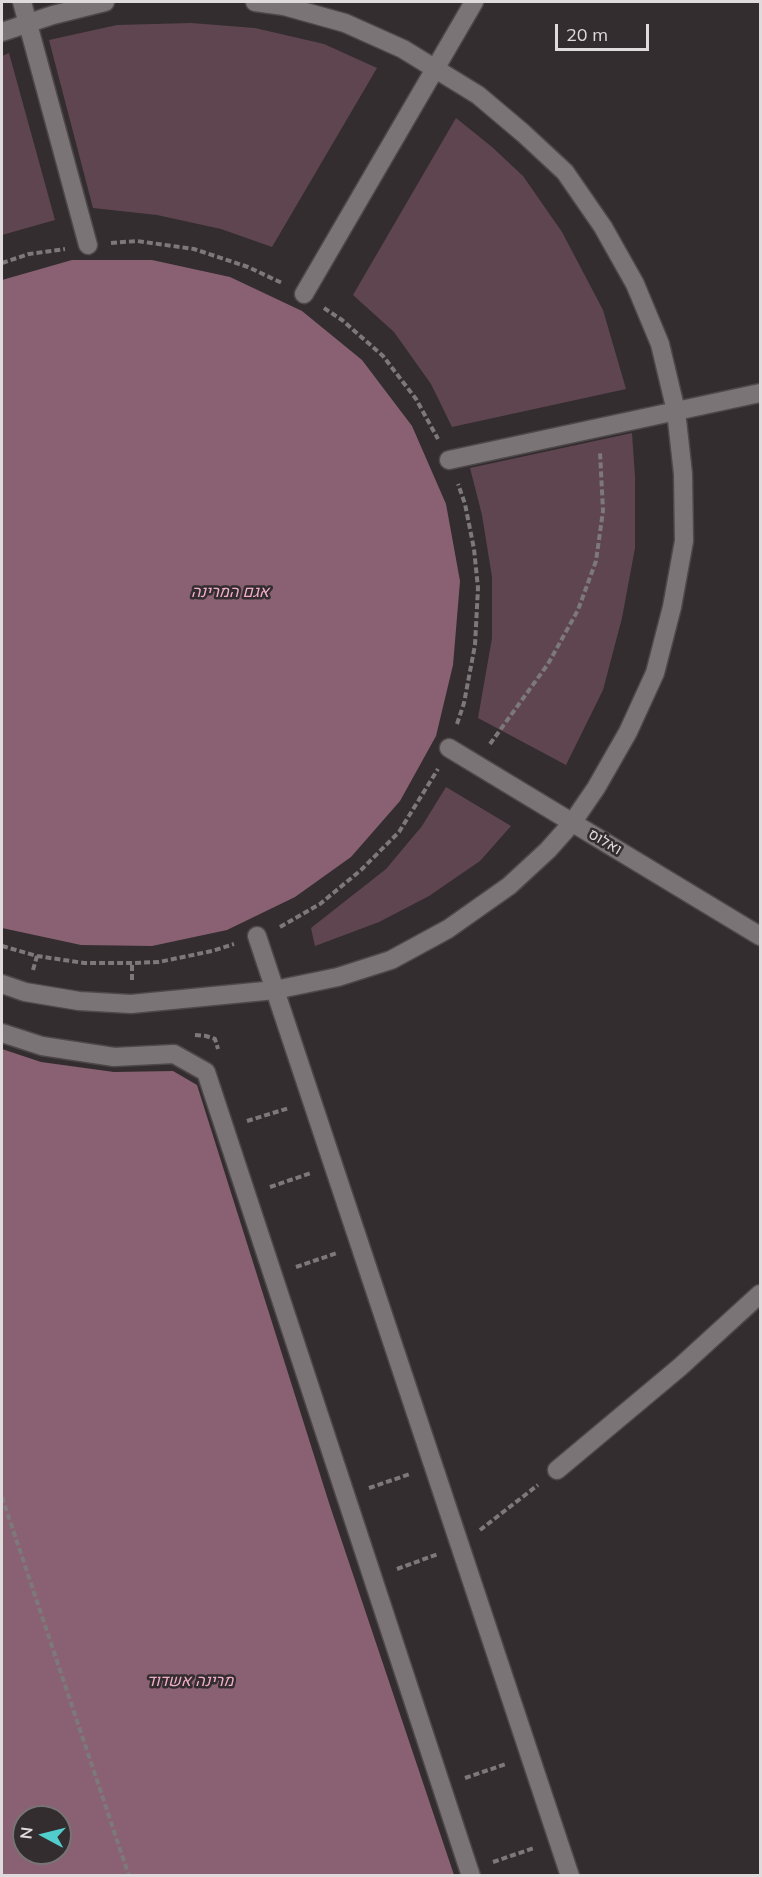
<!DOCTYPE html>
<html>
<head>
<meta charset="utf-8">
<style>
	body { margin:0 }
	#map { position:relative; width:762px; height:1877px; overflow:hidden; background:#332d2f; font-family:Mulish,sans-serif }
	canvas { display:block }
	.frame { position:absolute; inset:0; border:3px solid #dfdbdc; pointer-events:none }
	.north { position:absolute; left:12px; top:1805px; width:60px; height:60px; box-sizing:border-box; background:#332d2f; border:2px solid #787374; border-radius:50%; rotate:277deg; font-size:16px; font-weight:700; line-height:24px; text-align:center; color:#dfdbdc }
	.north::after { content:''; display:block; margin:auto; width:21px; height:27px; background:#52cdcd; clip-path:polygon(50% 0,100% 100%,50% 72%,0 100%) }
	.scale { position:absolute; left:555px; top:24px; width:94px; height:27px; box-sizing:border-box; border:3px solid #dfdbdc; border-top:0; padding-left:8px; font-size:18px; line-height:21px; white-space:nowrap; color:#dfdbdc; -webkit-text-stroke:4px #332d2f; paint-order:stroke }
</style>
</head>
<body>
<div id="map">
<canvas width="762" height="1877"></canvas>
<div class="frame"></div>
<div class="north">N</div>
<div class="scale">20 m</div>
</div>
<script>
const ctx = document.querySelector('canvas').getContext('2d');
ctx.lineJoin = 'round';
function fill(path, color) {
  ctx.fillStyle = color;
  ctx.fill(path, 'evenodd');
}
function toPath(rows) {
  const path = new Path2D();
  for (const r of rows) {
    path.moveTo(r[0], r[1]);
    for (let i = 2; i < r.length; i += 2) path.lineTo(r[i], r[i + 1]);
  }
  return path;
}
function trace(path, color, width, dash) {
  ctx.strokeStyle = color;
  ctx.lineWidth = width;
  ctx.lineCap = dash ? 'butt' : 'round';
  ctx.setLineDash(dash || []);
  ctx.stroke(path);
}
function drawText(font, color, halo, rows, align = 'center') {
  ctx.font = font + ' Mulish,Heebo,sans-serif';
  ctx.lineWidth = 5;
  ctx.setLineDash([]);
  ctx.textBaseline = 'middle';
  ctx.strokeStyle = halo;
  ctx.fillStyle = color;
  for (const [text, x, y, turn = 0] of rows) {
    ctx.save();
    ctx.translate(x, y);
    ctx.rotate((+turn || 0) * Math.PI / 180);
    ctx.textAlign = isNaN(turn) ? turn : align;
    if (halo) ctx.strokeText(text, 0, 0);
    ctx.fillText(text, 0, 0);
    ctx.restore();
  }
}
fill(toPath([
	[191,23,255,28,324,44,377,68,272,247,221,229,157,215,93,208,49,40,117,25],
	[9,53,55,220,2,235,2,56],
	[456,118,492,147,523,176,562,232,603,310,626,389,452,427,431,384,394,332,353,295],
	[632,433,635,477,635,548,622,618,603,690,566,765,478,718,492,638,492,577,482,515,470,468],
	[446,787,511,826,480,861,429,896,379,922,315,946,311,928,386,869,422,826]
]), '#5f4550');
fill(toPath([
	[72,260,152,260,230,277,302,311,362,360,412,426,446,504,460,581,453,665,436,736,400,801,351,857,295,897,227,930,152,946,81,945,2,928,2,280],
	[2,1049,41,1062,114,1072,173,1071,197,1085,330,1506,454,1875,2,1875],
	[24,1817,60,1817,60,1853,24,1853]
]), '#8a6172');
const street = toPath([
	[22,2,88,245],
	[2,32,53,15,105,2],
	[304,294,474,2],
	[449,460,760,393],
	[449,748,760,936],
	[257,936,570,1876],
	[2,984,25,992,79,1001,131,1004,275,990,338,977,391,960,448,929,509,886,548,850,572,823,596,788,628,732,655,673,672,607,684,541,683,474,676,411,660,344,635,284,603,227,565,172,523,133,478,95,403,49,345,23,284,6,255,2],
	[2,1033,42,1046,114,1057,174,1054,206,1072,471,1876],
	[557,1470,680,1367,760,1294]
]);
trace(street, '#4e484a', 21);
trace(toPath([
	[111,243,137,241,194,249,248,267,282,283],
	[2,263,29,254,65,249],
	[324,308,342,320,383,356,416,399,438,439],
	[457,724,464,703,475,645,478,588,474,549,465,504,458,484],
	[490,744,548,664,578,610,596,561,603,511,600,452],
	[280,927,320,904,361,870,399,832,438,769],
	[2,946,37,956,84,963,132,963,159,962,212,951,234,944],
	[33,970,37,956],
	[132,980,132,963],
	[195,1035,206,1036,215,1039,218,1049],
	[247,1121,289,1108],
	[270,1187,311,1173],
	[296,1267,337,1253],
	[369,1488,410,1474],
	[2,1497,129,1876],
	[480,1530,538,1485],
	[397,1569,438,1554],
	[465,1778,506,1764],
	[493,1862,534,1848]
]), '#7d787a', 4, [6, 3]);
trace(street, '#7b7476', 18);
drawText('15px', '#dfdbdc', '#332d2f', [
	["ואלוס",605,842,31]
]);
drawText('italic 16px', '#f2adc9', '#332d2f', [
	["אגם המרינה",230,592],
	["מרינה אשדוד",190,1681]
]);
</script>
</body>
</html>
